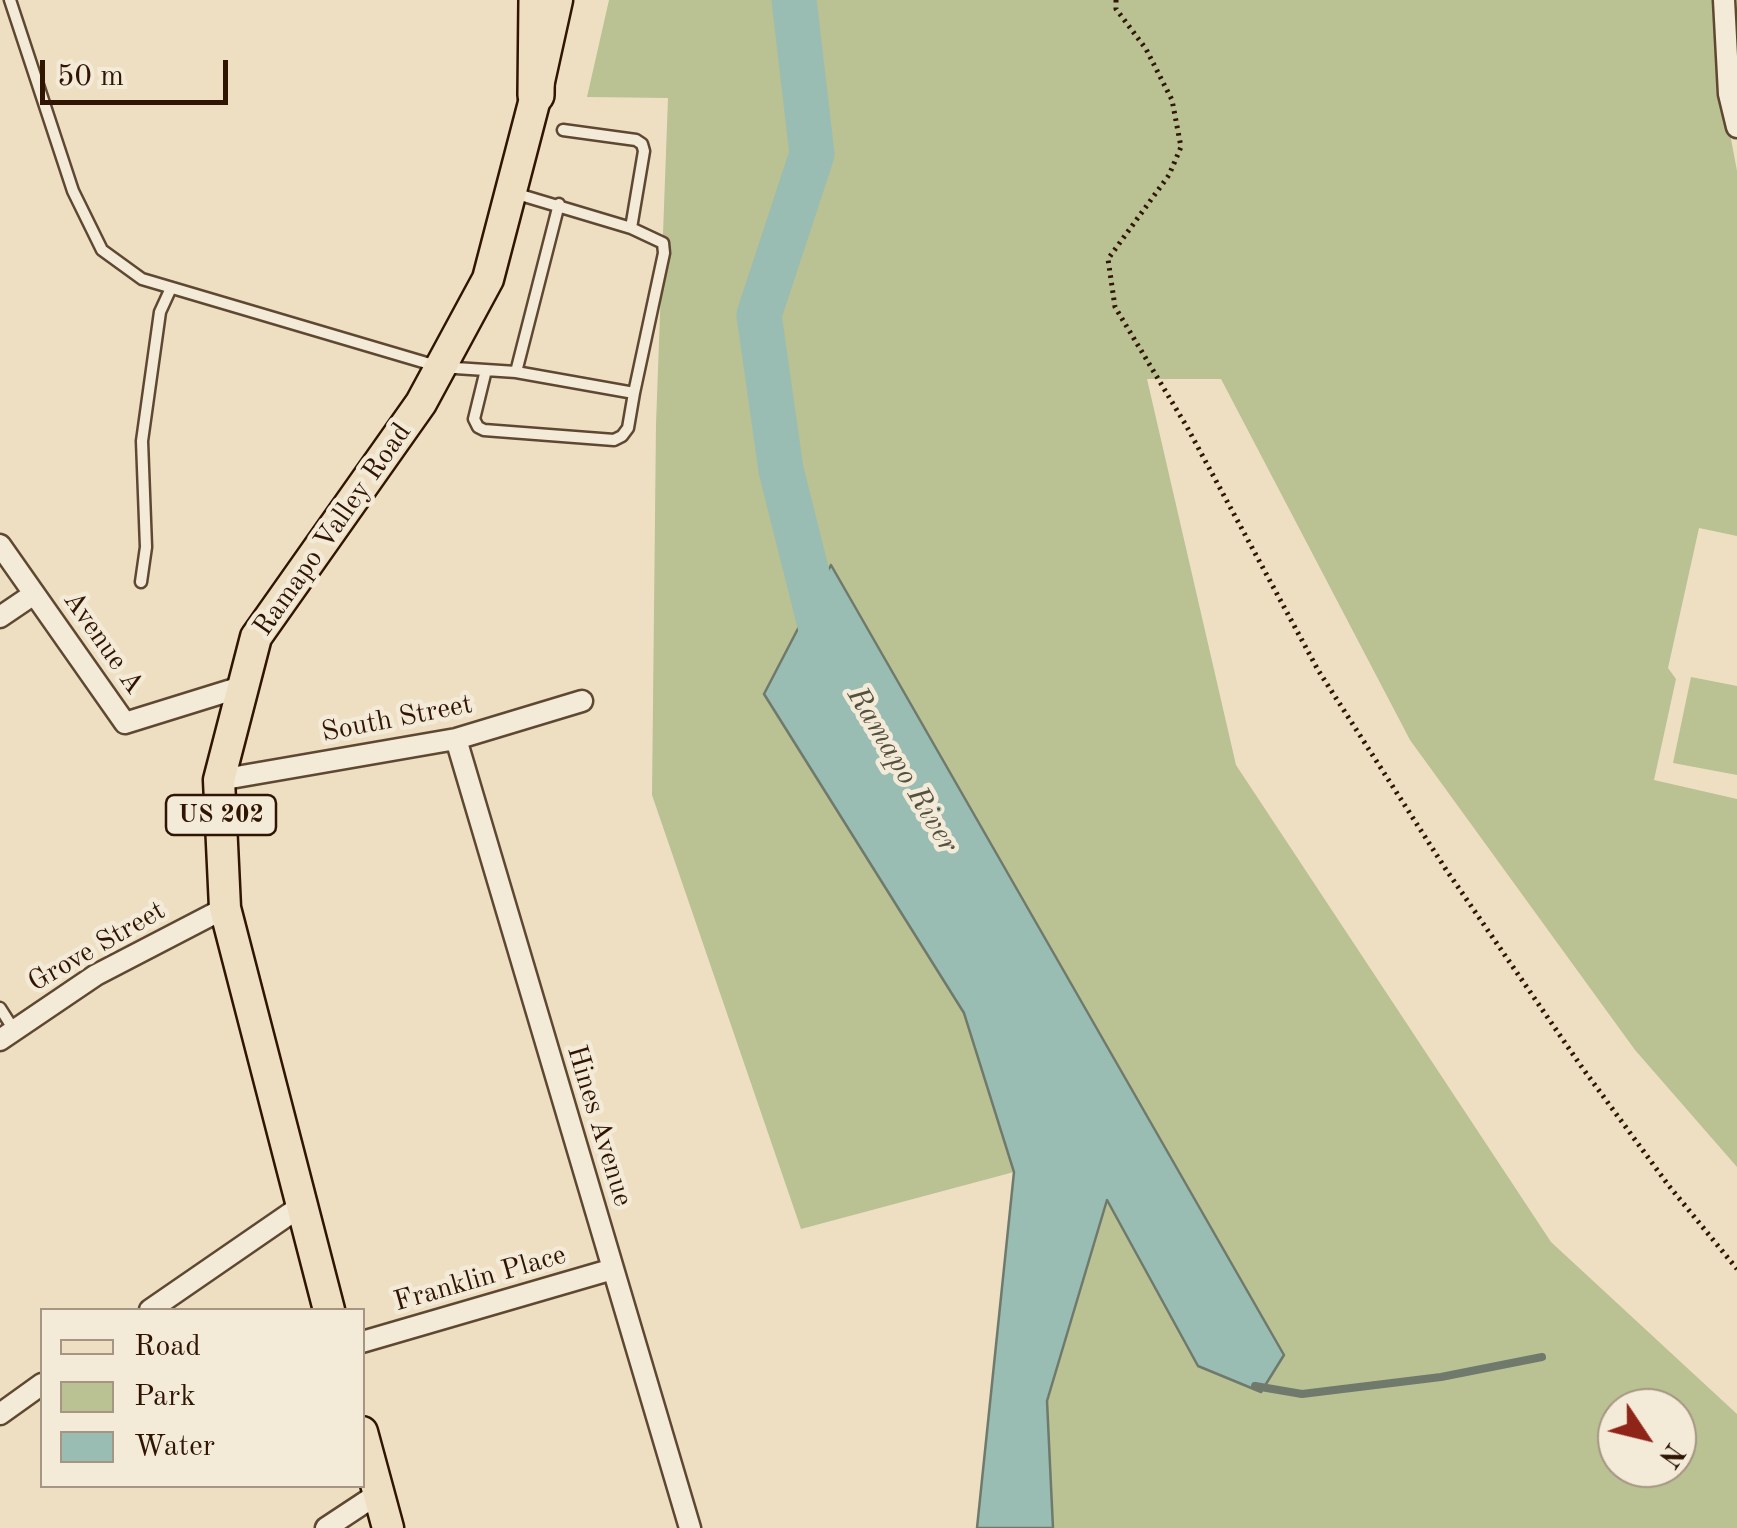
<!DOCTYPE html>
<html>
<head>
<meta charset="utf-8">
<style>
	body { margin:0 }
	#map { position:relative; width:1737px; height:1528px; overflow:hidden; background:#eedfc3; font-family:"Old Standard TT",serif }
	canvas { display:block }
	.legend { position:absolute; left:40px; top:1308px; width:325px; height:180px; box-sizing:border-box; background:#f4ead8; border:2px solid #a59582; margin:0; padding:12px 18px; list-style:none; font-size:30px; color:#2f1502 }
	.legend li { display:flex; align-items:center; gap:20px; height:50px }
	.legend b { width:50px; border:2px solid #a59582 }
	.north { position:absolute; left:1597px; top:1388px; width:100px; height:100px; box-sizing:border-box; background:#f4ead8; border:2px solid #a59582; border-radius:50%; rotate:125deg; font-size:28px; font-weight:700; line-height:40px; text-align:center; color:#2f1502 }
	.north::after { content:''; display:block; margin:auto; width:35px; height:45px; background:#8f2418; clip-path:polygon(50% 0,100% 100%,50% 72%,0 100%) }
	.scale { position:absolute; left:40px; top:60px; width:188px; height:45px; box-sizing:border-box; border:5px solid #2f1502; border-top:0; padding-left:12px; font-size:30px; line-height:35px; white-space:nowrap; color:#2f1502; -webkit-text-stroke:8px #f4ead8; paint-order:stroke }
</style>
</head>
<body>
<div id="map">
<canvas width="1737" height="1528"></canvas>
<ul class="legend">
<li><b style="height:12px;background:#eedfc3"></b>Road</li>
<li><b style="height:28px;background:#bac193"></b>Park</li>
<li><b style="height:28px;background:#99bdb2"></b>Water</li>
</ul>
<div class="north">N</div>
<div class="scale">50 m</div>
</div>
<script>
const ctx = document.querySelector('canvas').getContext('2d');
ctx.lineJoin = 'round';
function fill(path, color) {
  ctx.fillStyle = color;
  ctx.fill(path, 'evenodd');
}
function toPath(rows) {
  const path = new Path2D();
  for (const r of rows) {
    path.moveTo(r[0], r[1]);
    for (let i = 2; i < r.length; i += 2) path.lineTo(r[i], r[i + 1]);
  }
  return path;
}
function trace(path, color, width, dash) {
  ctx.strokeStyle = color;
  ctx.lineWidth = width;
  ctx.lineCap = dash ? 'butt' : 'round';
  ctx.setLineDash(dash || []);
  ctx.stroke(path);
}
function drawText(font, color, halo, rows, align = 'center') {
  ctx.font = font + ' "Old Standard TT",serif';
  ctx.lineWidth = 9;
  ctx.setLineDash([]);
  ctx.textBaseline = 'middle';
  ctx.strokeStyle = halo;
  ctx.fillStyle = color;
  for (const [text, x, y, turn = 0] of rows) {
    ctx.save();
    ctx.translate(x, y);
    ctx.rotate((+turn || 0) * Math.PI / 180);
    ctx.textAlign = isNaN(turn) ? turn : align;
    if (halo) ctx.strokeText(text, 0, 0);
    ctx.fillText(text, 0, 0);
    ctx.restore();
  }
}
fill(toPath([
	[609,0,1713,0,1717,64,1737,171,1737,536,1699,528,1668,668,1676,679,1654,780,1737,799,1737,1167,1635,1050,1410,740,1221,379,1147,379,1236,765,1551,1242,1737,1414,1737,1528,1053,1528,1047,1401,1107,1199,1198,1366,1261,1391,764,694,964,1013,1014,1172,801,1229,652,795,656,424,668,98,587,97],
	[1617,1408,1677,1408,1677,1468,1617,1468],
	[1691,677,1737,686,1737,775,1673,763]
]), '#bac193');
const water = toPath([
	[831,565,1284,1355,1261,1392,1198,1366,1107,1200,1047,1401,1053,1528,977,1528,1014,1172,964,1013,764,694,831,565]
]);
fill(water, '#99bdb2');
trace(water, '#6f7a6c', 2.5);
trace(toPath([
	[1255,1386,1302,1394,1441,1377,1542,1357]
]), '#6f7a6c', 8);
trace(toPath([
	[794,0,812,154,759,315,781,470,823,637,833,655]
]), '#99bdb2', 45);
const lane = toPath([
	[10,0,73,191,102,250,142,279,440,367,516,372,634,393,664,253,663,243,631,228,514,193],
	[563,130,636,140,642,144,644,151,631,228],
	[486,370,474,419,478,427,484,430,614,440,622,436,628,428,634,393],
	[516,372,559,204],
	[141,582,146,547,142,441,160,312,171,288],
	[0,1008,14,1030]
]);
const street = toPath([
	[1724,0,1729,94,1737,127],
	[0,545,125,723,241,687],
	[0,617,34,594],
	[456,739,690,1528],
	[219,780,456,739,582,701],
	[0,1040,96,975,225,908],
	[150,1310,301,1206],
	[362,1342,613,1269],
	[0,1414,42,1384],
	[326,1528,379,1493]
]);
const primary = toPath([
	[329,1310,225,908,219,780,256,637,421,403,488,279,536,95,557,0],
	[362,1432,388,1528]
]);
const highway = toPath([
	[536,95,537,0]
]);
trace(lane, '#5f4832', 15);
trace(street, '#5f4832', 25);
trace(primary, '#2f1502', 35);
trace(highway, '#2f1502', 40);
trace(toPath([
	[1116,0,1116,9,1146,49,1172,100,1181,147,1169,175,1108,259,1115,307,1187,427,1318,670,1445,868,1581,1066,1669,1186,1737,1269]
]), '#2f1502', 5, [2.5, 5]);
trace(lane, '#f4ead8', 10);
trace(street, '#f4ead8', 20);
trace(primary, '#eedfc3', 30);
trace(highway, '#eedfc3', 35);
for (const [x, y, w] of [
	[221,815,110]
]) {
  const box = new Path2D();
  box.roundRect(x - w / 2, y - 20, w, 40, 8);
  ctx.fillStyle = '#f4ead8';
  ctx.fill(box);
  trace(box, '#2f1502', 2.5);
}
drawText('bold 25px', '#2f1502', null, [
	["US 202",221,815]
]);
drawText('28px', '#2f1502', '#f4ead8', [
	["Ramapo Valley Road",333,530,-55],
	["Avenue A",103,643,55],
	["South Street",397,719,-11],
	["Grove Street",97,947,-30],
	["Hines Avenue",599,1126,73],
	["Franklin Place",480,1279,-16]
]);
drawText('italic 30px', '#545040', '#f4ead8', [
	["Ramapo River",902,770,59]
]);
</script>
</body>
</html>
